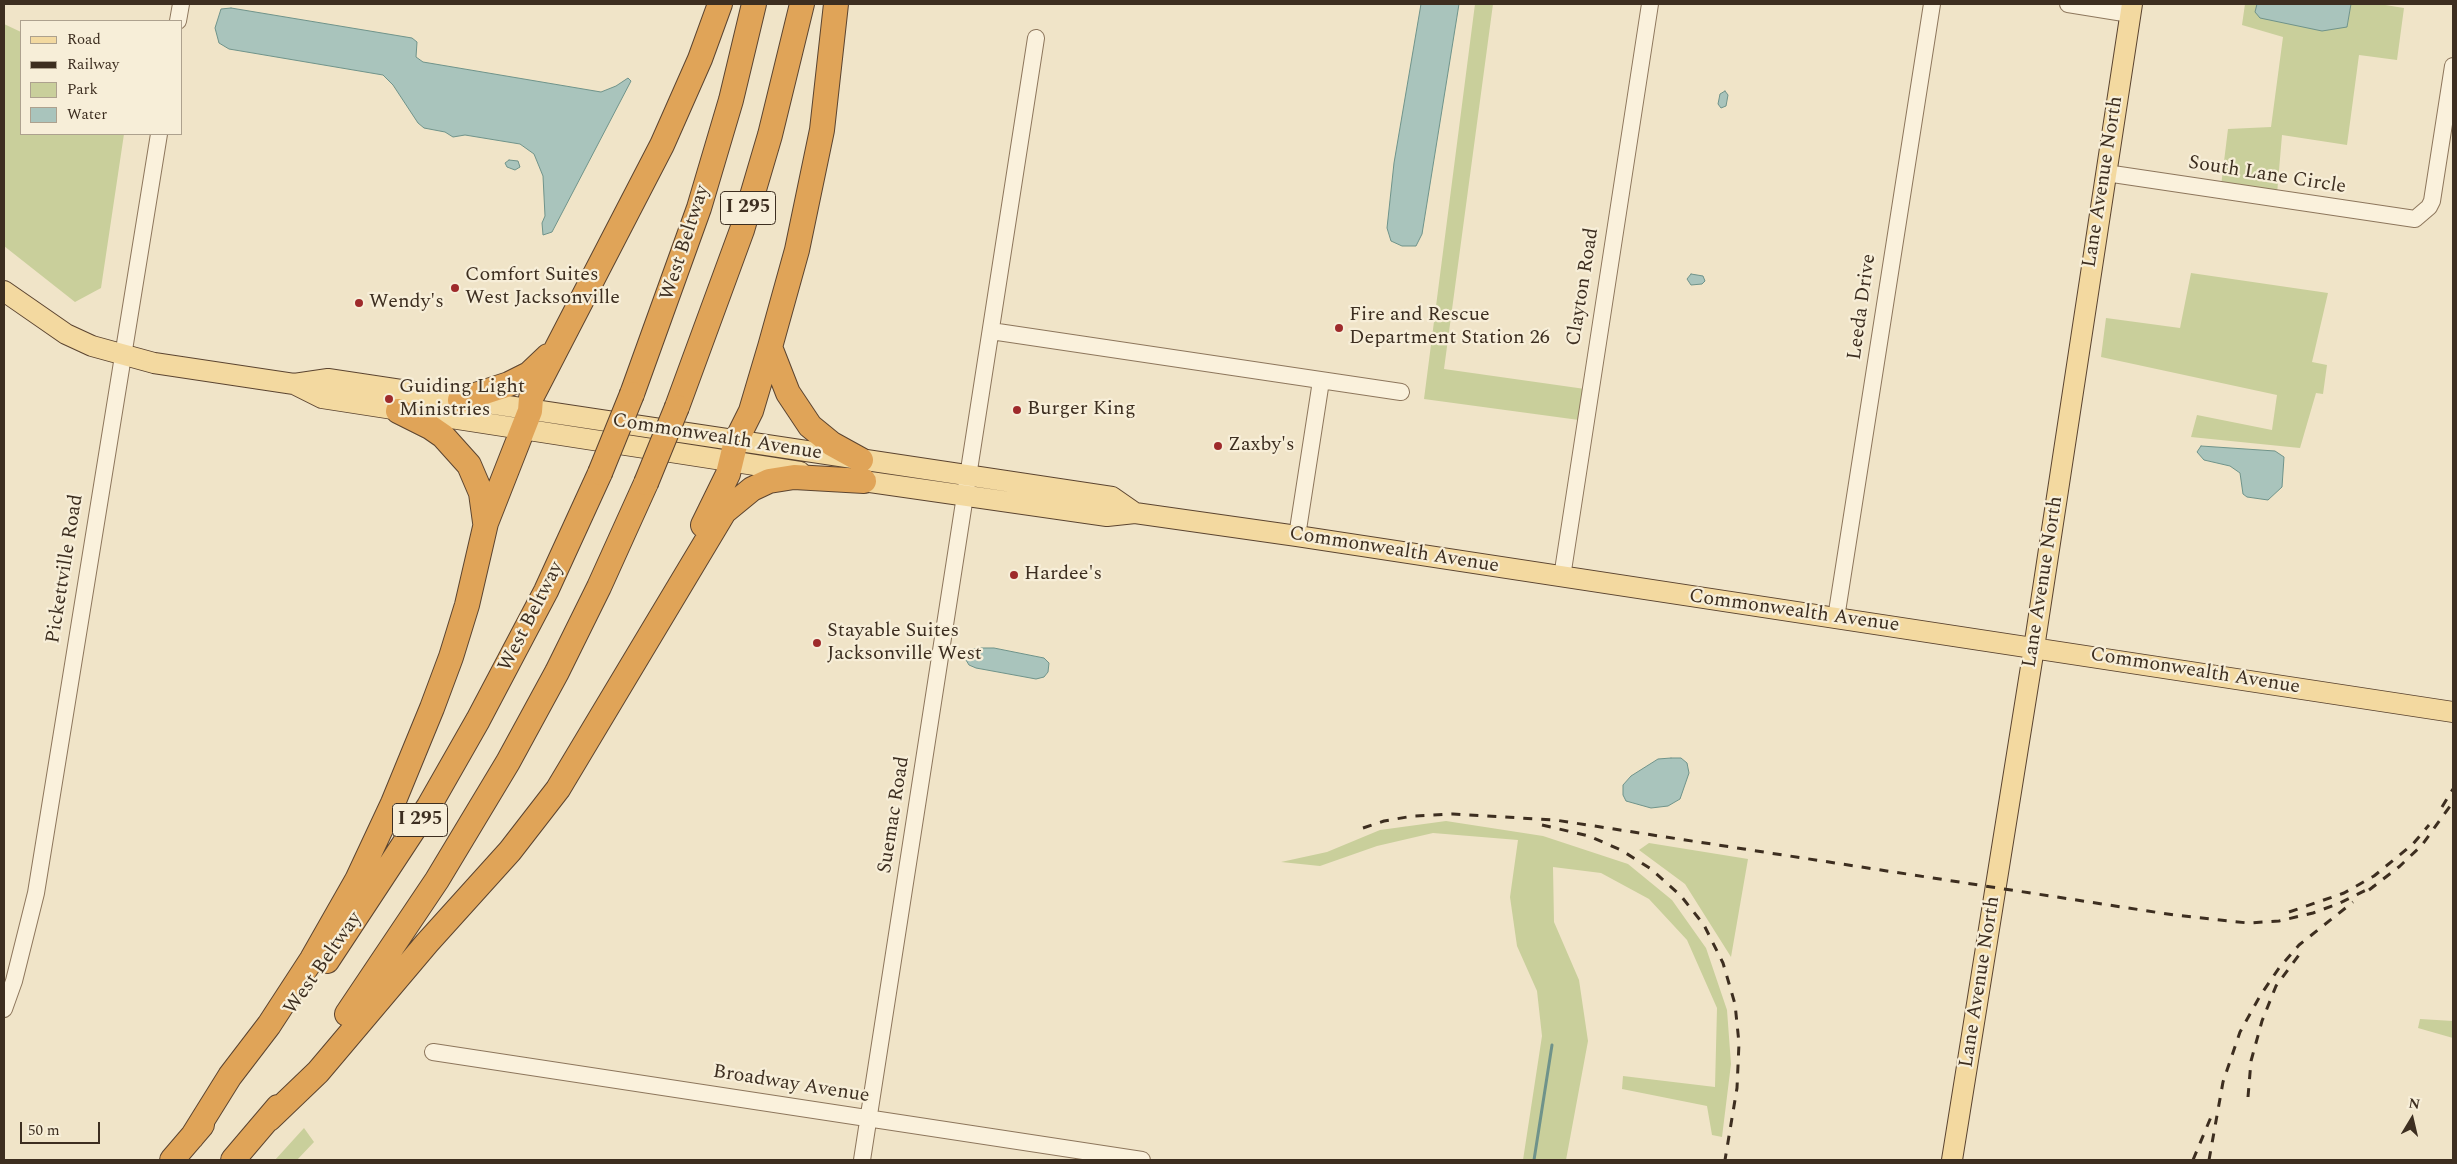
<!DOCTYPE html>
<html>
<head>
<meta charset="utf-8">
<style>
	body { margin:0 }
	#map { position:relative; width:2457px; height:1164px; overflow:hidden; background:#f0e4c8; font-family:Spectral,serif }
	canvas { display:block }
	.frame { position:absolute; inset:0; border:5px solid #3d2e20; pointer-events:none }
	.legend { position:absolute; left:20px; top:20px; width:162px; height:115px; box-sizing:border-box; background:#f7eed8; border:1px solid #ada18e; margin:0; padding:6px 9px; list-style:none; font-size:15px; color:#3d2e20 }
	.legend li { display:flex; align-items:center; gap:10px; height:25px }
	.legend b { width:25px; border:1px solid #ada18e }
	.north { position:absolute; left:2387px; top:1094px; width:50px; height:50px; -webkit-text-stroke:4px #f7eed8; paint-order:stroke; rotate:9deg; font-size:14px; font-weight:700; line-height:20px; text-align:center; color:#3d2e20 }
	.north::after { content:''; display:block; margin:auto; width:18px; height:22px; background:#3d2e20; clip-path:polygon(50% 0,100% 100%,50% 72%,0 100%) }
	.scale { position:absolute; left:20px; top:1122px; width:80px; height:22px; box-sizing:border-box; border:2px solid #3d2e20; border-top:0; padding-left:6px; font-size:15px; line-height:18px; white-space:nowrap; color:#3d2e20; -webkit-text-stroke:4px #f7eed8; paint-order:stroke }
</style>
</head>
<body>
<div id="map">
<canvas width="2457" height="1164"></canvas>
<div class="frame"></div>
<ul class="legend">
<li><b style="height:6px;background:#f3d9a0"></b>Road</li>
<li><b style="height:6px;background:#3d2e20"></b>Railway</li>
<li><b style="height:14px;background:#c9cf9b"></b>Park</li>
<li><b style="height:14px;background:#a9c4bc"></b>Water</li>
</ul>
<div class="north">N</div>
<div class="scale">50 m</div>
</div>
<script>
const ctx = document.querySelector('canvas').getContext('2d');
ctx.lineJoin = 'round';
function fill(path, color) {
  ctx.fillStyle = color;
  ctx.fill(path, 'evenodd');
}
function toPath(rows) {
  const path = new Path2D();
  for (const r of rows) {
    path.moveTo(r[0], r[1]);
    for (let i = 2; i < r.length; i += 2) path.lineTo(r[i], r[i + 1]);
  }
  return path;
}
function trace(path, color, width, dash) {
  ctx.strokeStyle = color;
  ctx.lineWidth = width;
  ctx.lineCap = dash ? 'butt' : 'round';
  ctx.setLineDash(dash || []);
  ctx.stroke(path);
}
function drawText(font, color, halo, rows, align = 'center') {
  ctx.font = font + ' Spectral,serif';
  ctx.lineWidth = 4.5;
  ctx.setLineDash([]);
  ctx.textBaseline = 'middle';
  ctx.strokeStyle = halo;
  ctx.fillStyle = color;
  for (const [text, x, y, turn = 0] of rows) {
    ctx.save();
    ctx.translate(x, y);
    ctx.rotate((+turn || 0) * Math.PI / 180);
    ctx.textAlign = isNaN(turn) ? turn : align;
    if (halo) ctx.strokeText(text, 0, 0);
    ctx.fillText(text, 0, 0);
    ctx.restore();
  }
}
fill(toPath([
	[1475,4,1493,4,1444,369,1585,389,1579,420,1424,399],
	[2245,4,2257,4,2255,12,2347,27,2351,4,2379,4,2404,8,2397,60,2359,55,2347,145,2282,135,2277,194,2221,186,2228,129,2271,127,2283,37,2242,25],
	[4,24,21,32,21,134,124,134,101,288,75,302,4,246],
	[2191,273,2328,293,2312,362,2327,365,2323,394,2316,393,2300,448,2191,437,2197,415,2272,430,2277,395,2101,357,2106,318,2180,328],
	[1446,821,1543,836,1628,864,1672,900,1706,948,1727,1010,1731,1064,1722,1137,1712,1135,1707,1106,1622,1089,1623,1076,1715,1087,1717,1008,1687,940,1649,899,1601,873,1553,867,1554,922,1579,980,1588,1041,1566,1160,1523,1160,1542,1036,1537,991,1517,946,1510,897,1518,840,1433,833,1377,846,1320,866,1281,862,1327,852,1380,830],
	[1649,843,1748,859,1731,957,1685,884,1639,850],
	[2420,1019,2453,1021,2453,1038,2418,1028],
	[304,1128,314,1142,297,1160,275,1160]
]), '#c9cf9b');
const water = toPath([
	[1421,4,1459,4,1422,234,1416,246,1402,246,1391,241,1387,228,1394,163,1421,4],
	[2257,4,2351,4,2347,27,2322,31,2260,18,2255,12,2257,4],
	[231,8,412,38,417,42,416,57,423,62,601,92,616,86,628,78,631,81,552,232,543,235,542,223,545,216,543,176,534,154,520,144,465,135,453,137,445,132,424,128,418,123,393,85,383,75,229,49,219,43,215,28,221,9,231,8],
	[1725,91,1728,95,1726,106,1721,108,1718,104,1720,94,1725,91],
	[509,160,518,161,520,167,515,170,507,167,505,163,509,160],
	[1691,274,1703,276,1705,281,1702,284,1691,285,1687,279,1691,274],
	[2201,446,2275,451,2284,457,2282,487,2268,500,2247,497,2243,494,2240,473,2230,466,2204,460,2197,452,2201,446],
	[978,648,994,648,1044,658,1049,663,1048,672,1044,677,1036,679,976,668,969,665,966,660,969,650,978,648],
	[1671,758,1681,758,1687,763,1689,773,1680,799,1668,806,1651,808,1626,801,1623,795,1623,785,1631,776,1658,759,1671,758]
]);
fill(water, '#a9c4bc');
trace(water, '#6f938a', 1);
trace(toPath([
	[1534,1160,1552,1045]
]), '#6f938a', 3);
const minor = toPath([
	[2068,4,2130,14],
	[178,21,181,4],
	[2106,173,2415,219,2429,207,2432,201,2453,66],
	[991,331,1401,392],
	[1297,536,1321,381],
	[1562,577,1650,4],
	[1836,618,1932,4],
	[4,1009,14,981,36,893,159,134],
	[433,1052,1142,1160],
	[862,1160,1036,38]
]);
const major = toPath([
	[4,291,66,334,92,346,154,363,294,384,328,379,1112,497,1135,513],
	[294,384,322,398,800,472],
	[849,479,1107,516,1135,513,1297,536,2453,712],
	[1952,1160,2034,648,2132,4]
]);
const highway = toPath([
	[836,4,822,130,797,250,770,347,788,393,810,426,832,444,861,460],
	[632,394,699,208,731,100,754,4],
	[460,400,509,384,529,374,548,356],
	[677,407,742,230,770,135,802,4],
	[398,411,430,427,443,436,469,465,481,493,485,522],
	[703,525,728,474,736,441,751,411,770,347],
	[327,961,429,806,478,720,546,591,600,473],
	[347,1014,437,880,508,762,557,672,599,587,646,483],
	[269,1119,318,1072,427,943,510,851,558,789,724,512,752,489,769,481,794,477,864,481],
	[192,1137,230,1076,269,1025,312,959,357,880,393,803,432,708,451,657,467,605,486,523,530,411,531,398,662,145,700,59,720,4],
	[172,1160,202,1125],
	[233,1160,278,1107]
]);
trace(minor, '#8d765c', 18);
trace(major, '#5b4430', 22);
trace(highway, '#5b4430', 26);
trace(minor, '#faf1dc', 16);
trace(major, '#f3d9a0', 20);
trace(highway, '#e0a458', 24);
trace(toPath([
	[2442,807,2453,789],
	[1542,825,1589,836,1621,850,1651,869,1681,896,1704,925,1723,963,1735,1004,1739,1043,1737,1088,1725,1160],
	[1363,828,1384,821,1413,816,1453,814,1555,820,2174,915,2248,923,2279,921,2313,913,2340,903,2374,886],
	[2369,890,2400,866,2422,845,2453,802],
	[2289,912,2344,893,2374,876,2413,844,2429,825],
	[2248,1097,2251,1061,2262,1021,2276,986,2299,955],
	[2193,1160,2211,1117],
	[2209,1160,2223,1082,2240,1032,2260,996,2279,968,2299,945,2353,902]
]), '#3d2e20', 3, [9, 9]);
const highwayBridge = toPath([
	[600,473,632,394],
	[646,483,677,407]
]);
trace(highwayBridge, '#5b4430', 26, []);
trace(highwayBridge, '#e0a458', 24);
for (const [x, y, r, color] of [
	[455,288,5,"#9e2a2b"],
	[359,303,5,"#9e2a2b"],
	[1339,328,5,"#9e2a2b"],
	[389,399,5,"#9e2a2b"],
	[1017,410,5,"#9e2a2b"],
	[1218,446,5,"#9e2a2b"],
	[1014,575,5,"#9e2a2b"],
	[817,643,5,"#9e2a2b"]
]) {
  const dot = new Path2D();
  dot.arc(x, y, r, 0, 2 * Math.PI);
  ctx.fillStyle = color;
  ctx.fill(dot);
  trace(dot, '#f7eed8', 2);
}
for (const [x, y, w] of [
	[748,208,55],
	[420,820,55]
]) {
  const box = new Path2D();
  box.roundRect(x - w / 2, y - 16.5, w, 33, 4);
  ctx.fillStyle = '#f7eed8';
  ctx.fill(box);
  trace(box, '#3d2e20', 1);
}
drawText('bold 19px', '#3d2e20', null, [
	["I 295",748,208],
	["I 295",420,820]
]);
drawText('20px', '#3d2e20', '#f7eed8', [
	["South Lane Circle",2267,176,9],
	["Lane Avenue North",2104,182,-81],
	["West Beltway",686,243,-72],
	["Clayton Road",1584,287,-81],
	["Leeda Drive",1863,307,-82],
	["Commonwealth Avenue",717,438,9],
	["Commonwealth Avenue",1394,551,9],
	["Pickettville Road",66,569,-81],
	["Lane Avenue North",2044,582,-81],
	["Commonwealth Avenue",1794,612,8],
	["West Beltway",532,617,-63],
	["Commonwealth Avenue",2195,672,9],
	["Suemac Road",895,815,-81],
	["West Beltway",324,964,-55],
	["Lane Avenue North",1981,982,-81],
	["Broadway Avenue",791,1085,9]
]);
drawText('20px', '#3d2e20', '#f7eed8', [
	["Comfort Suites",465,276],
	["West Jacksonville",465,299],
	["Wendy's",369,303],
	["Fire and Rescue",1349,316],
	["Department Station 26",1349,339],
	["Guiding Light",399,388],
	["Ministries",399,411],
	["Burger King",1027,410],
	["Zaxby's",1228,446],
	["Hardee's",1024,575],
	["Stayable Suites",827,632],
	["Jacksonville West",827,655]
], 'left');
</script>
</body>
</html>
